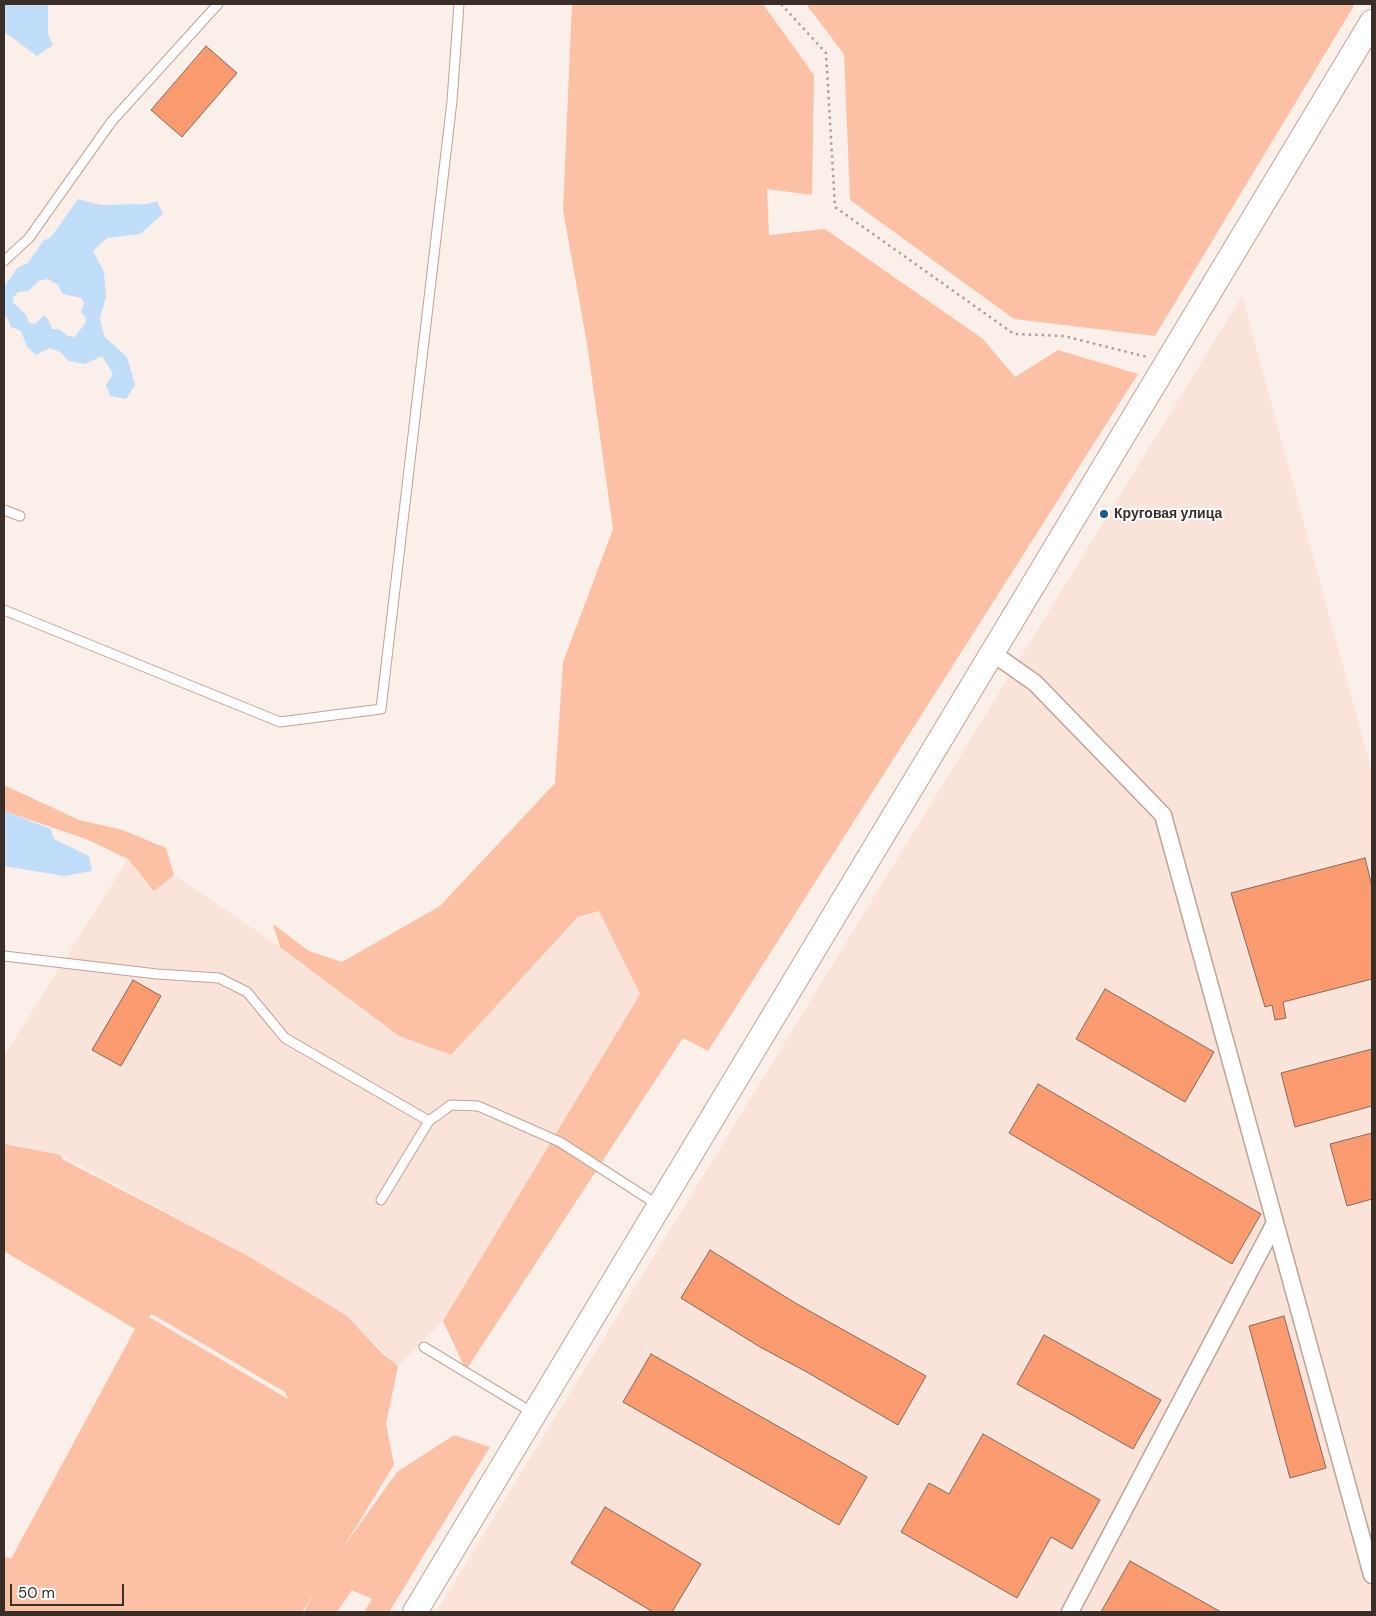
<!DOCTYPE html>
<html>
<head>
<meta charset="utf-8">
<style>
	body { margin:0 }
	#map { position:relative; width:1376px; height:1616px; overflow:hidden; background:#fbefe9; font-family:"DM Sans",sans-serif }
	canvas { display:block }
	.frame { position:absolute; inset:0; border:5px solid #3a2e29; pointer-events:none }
	.scale { position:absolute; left:10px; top:1584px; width:114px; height:22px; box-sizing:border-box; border:2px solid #3a2e29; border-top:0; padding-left:6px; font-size:15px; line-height:18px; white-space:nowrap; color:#3a2e29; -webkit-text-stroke:4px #fff; paint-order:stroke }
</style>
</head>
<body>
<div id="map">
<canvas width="1376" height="1616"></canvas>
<div class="frame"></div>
<div class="scale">50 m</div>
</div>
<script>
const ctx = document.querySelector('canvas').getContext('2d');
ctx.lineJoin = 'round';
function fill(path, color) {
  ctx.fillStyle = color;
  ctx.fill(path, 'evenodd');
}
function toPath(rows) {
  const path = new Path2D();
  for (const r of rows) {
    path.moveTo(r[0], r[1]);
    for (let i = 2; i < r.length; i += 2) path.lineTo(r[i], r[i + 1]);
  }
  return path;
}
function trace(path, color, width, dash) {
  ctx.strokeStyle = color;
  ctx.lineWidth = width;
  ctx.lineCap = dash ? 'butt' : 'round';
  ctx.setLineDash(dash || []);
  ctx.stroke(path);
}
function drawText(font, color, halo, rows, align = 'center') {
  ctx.font = font + ' "DM Sans",sans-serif';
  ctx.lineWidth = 4;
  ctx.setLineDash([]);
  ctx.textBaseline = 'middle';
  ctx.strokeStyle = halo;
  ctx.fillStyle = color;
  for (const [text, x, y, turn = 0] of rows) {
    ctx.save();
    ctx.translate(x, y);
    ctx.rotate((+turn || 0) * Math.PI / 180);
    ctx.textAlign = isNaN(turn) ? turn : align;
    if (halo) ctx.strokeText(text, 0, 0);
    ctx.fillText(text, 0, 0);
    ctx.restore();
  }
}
fill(toPath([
	[1242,296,1372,772,1372,1612,436,1612],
	[128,859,154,891,174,875,280,947,399,1036,451,1055,578,918,599,911,640,994,443,1321,398,1366,347,1316,248,1256,61,1155,4,1144,4,1056]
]), '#fae3d9');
fill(toPath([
	[572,4,763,4,814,75,812,195,767,189,769,235,825,229,983,339,1015,377,1058,350,1138,374,708,1051,683,1038,466,1370,443,1321,640,994,599,911,578,917,451,1055,399,1036,280,947,273,924,309,951,342,962,440,906,555,783,563,662,613,529,587,344,563,210],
	[806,4,1355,4,1155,336,1014,319,850,200,844,54],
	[4,785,79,820,123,830,166,848,174,875,154,891,128,859,86,839,4,811],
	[4,1144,61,1155,62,1159,248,1256,347,1316,383,1354,398,1366,386,1424,394,1465,343,1548,397,1472,454,1435,490,1447,389,1612,364,1612,372,1599,352,1590,337,1612,304,1612,314,1593,302,1612,4,1612,4,1556,11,1559,135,1329,4,1251],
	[152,1314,285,1392,288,1399,149,1317]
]), '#fcc0a5');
fill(toPath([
	[4,4,48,4,48,34,53,45,37,56,6,33,4,34],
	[78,199,100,205,146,204,157,201,163,214,140,234,107,238,93,251,104,272,106,297,100,318,104,336,127,357,135,385,126,399,110,396,106,385,113,374,102,356,85,364,69,361,60,352,50,348,36,355,27,347,21,331,11,327,7,317,4,316,4,287,17,268,28,263,43,241,51,237],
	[48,279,58,285,63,294,82,298,84,303,81,313,85,316,86,322,75,337,68,336,59,329,52,329,48,319,44,315,35,324,29,323,26,315,13,302,13,297,19,292,29,291,38,281],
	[4,811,51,829,54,839,89,856,92,871,64,876,4,866]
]), '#c0defa');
const building = toPath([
	[206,46,237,73,182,137,151,110,206,46],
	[1365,858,1372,886,1372,979,1283,1002,1286,1018,1275,1020,1272,1005,1265,1007,1231,893,1365,858],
	[133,980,161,996,121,1066,92,1050,133,980],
	[1105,989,1214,1052,1185,1102,1076,1039,1105,989],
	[1372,1049,1372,1106,1295,1127,1281,1073,1372,1049],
	[1038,1084,1261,1214,1232,1264,1009,1133,1038,1084],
	[1372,1133,1372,1199,1347,1206,1330,1144,1372,1133],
	[710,1250,797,1304,926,1376,898,1425,805,1371,760,1347,681,1298,710,1250],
	[1284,1316,1326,1468,1290,1478,1249,1326,1284,1316],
	[1044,1335,1161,1400,1133,1449,1017,1384,1044,1335],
	[651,1354,867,1477,839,1525,623,1402,651,1354],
	[983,1434,1100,1500,1072,1549,1051,1537,1017,1598,901,1532,929,1483,949,1494,983,1434],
	[605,1507,701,1564,672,1612,653,1612,571,1563,605,1507],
	[1130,1561,1221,1612,1101,1612,1130,1561]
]);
fill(building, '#f99b6f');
trace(building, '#846a5e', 1);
const lane = toPath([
	[4,261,29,238,112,121,218,4],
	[4,510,20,516],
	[4,610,280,722,381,709,452,101,459,4],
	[4,956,157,974,219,978,247,992,285,1038,429,1121],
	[381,1200,429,1121,451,1105,478,1106,560,1142,658,1205],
	[424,1347,533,1413]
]);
const street = toPath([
	[991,652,1035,683,1163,815,1372,1575],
	[1070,1612,1275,1223]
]);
const secondary = toPath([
	[415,1612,1372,22]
]);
trace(lane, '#bfa396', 11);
trace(street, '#bfa396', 19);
trace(secondary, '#bfa396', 26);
trace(toPath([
	[781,4,826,53,835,207,1014,334,1064,336,1147,357]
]), '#aca09b', 2.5, [2.5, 4]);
trace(lane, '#fff', 9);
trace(street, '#fff', 16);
trace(secondary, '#fff', 24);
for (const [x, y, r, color] of [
	[1104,514,5,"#195d92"]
]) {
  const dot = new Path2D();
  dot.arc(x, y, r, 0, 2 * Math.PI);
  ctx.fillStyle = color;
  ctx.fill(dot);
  trace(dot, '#fff', 2);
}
drawText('bold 14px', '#3a2e29', '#fff', [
	["Круговая улица",1114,514]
], 'left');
</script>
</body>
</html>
